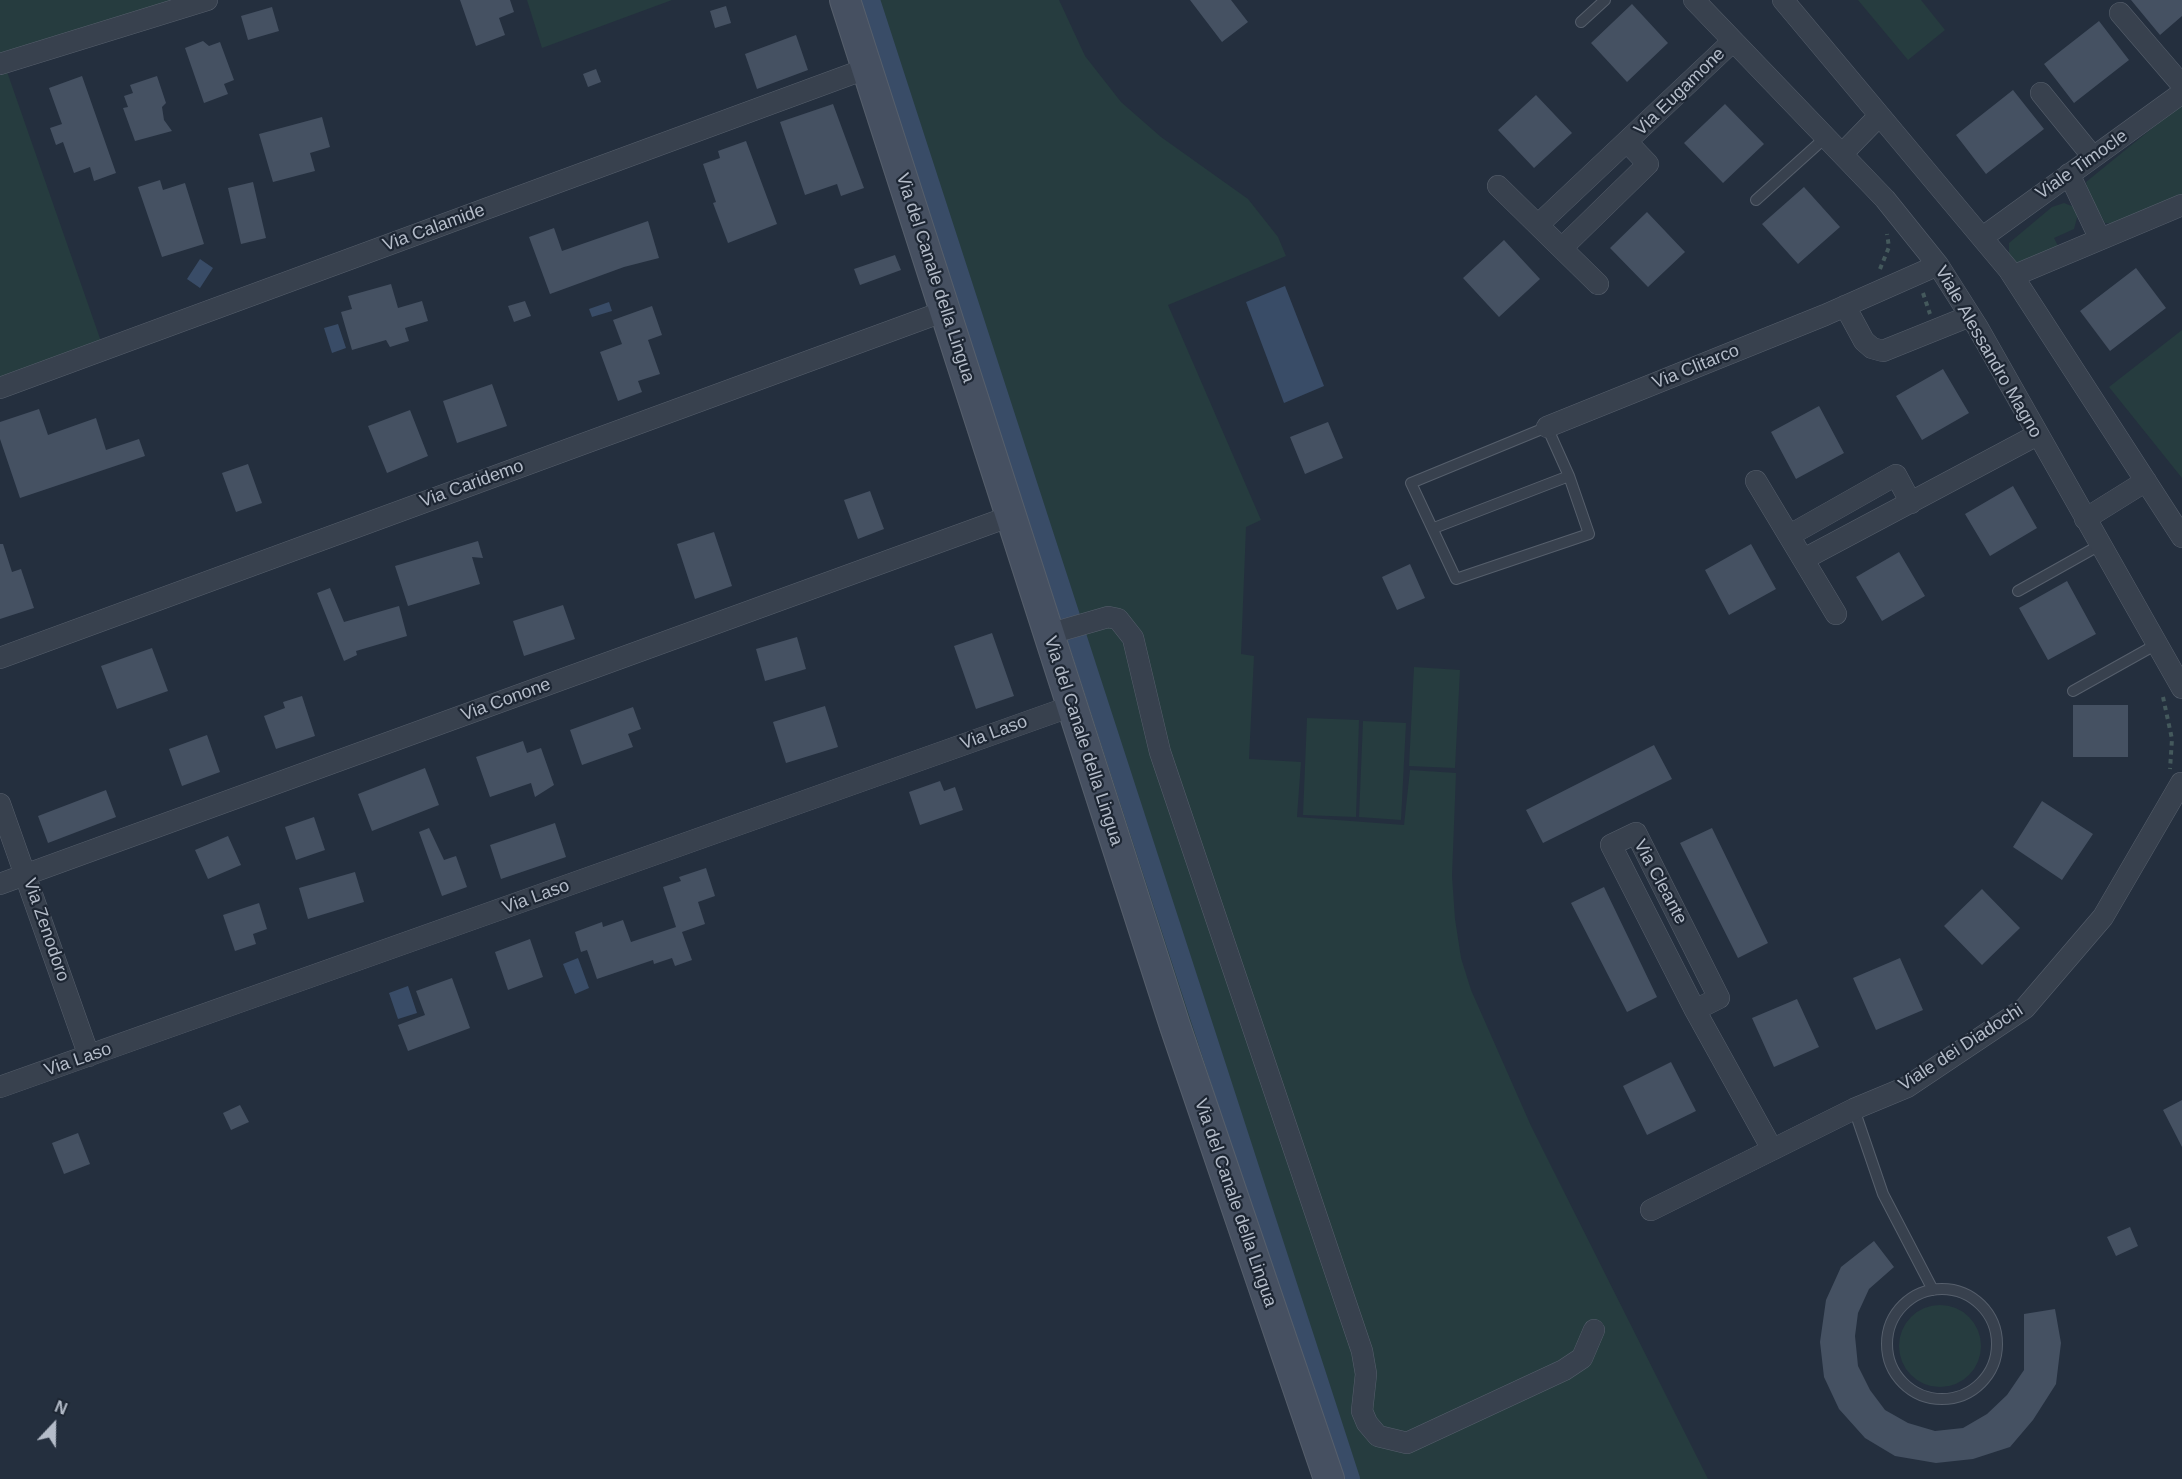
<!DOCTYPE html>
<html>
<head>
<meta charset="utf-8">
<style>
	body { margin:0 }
	#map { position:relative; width:2182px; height:1479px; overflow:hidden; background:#242f3e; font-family:Arial,sans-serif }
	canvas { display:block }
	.north { position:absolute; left:24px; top:1395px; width:60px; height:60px; -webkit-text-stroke:4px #1d2633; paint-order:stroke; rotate:22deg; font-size:16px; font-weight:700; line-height:24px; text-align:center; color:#b4bcc9 }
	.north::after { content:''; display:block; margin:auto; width:21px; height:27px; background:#b4bcc9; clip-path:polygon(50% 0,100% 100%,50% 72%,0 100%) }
</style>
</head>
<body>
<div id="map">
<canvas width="2182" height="1479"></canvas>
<div class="north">N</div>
</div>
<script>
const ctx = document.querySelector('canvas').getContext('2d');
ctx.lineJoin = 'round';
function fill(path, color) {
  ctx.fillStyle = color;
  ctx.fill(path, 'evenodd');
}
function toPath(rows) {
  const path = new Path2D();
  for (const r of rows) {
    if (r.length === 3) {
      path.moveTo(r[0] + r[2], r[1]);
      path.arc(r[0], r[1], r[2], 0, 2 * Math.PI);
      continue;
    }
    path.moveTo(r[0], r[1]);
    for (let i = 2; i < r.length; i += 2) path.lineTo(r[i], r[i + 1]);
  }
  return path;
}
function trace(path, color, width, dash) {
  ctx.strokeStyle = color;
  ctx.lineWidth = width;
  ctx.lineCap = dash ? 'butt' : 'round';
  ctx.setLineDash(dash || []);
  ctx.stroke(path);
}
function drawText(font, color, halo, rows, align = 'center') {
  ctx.font = font + ' Arial,sans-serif';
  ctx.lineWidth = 4.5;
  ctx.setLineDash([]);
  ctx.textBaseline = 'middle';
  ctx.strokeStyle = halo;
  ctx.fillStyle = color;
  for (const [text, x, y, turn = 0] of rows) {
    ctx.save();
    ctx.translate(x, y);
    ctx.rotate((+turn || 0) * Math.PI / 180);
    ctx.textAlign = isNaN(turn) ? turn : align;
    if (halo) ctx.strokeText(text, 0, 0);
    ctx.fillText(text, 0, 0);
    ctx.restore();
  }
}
fill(toPath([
	[0,0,207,0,4,63,104,350,0,388],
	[527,0,672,0,542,48],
	[853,0,1059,0,1085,56,1121,102,1161,137,1248,199,1278,237,1286,256,1168,305,1261,520,1246,527,1241,654,1254,656,1249,759,1301,762,1297,817,1404,825,1410,770,1456,773,1452,876,1455,919,1461,958,1471,990,1531,1126,1708,1479,1339,1479],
	[1858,0,1921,0,1945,30,1908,60],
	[2182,104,2182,194,2112,224,2105,223,2089,194,2086,182],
	[2064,203,2074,207,2078,214,2074,229,2054,238,2059,248,2018,266,2009,256,2009,243,2052,207],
	[2182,330,2182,478,2109,387],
	[1414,667,1460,670,1455,768,1409,766],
	[1307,718,1359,720,1356,817,1303,815],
	[1363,721,1406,723,1401,820,1359,817],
	[1940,1346,41]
]), '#263c3f');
fill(toPath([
	[200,259,213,268,200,288,187,279],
	[1285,286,1324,386,1284,403,1246,302],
	[609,302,612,311,592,317,589,309],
	[338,324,346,348,332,353,324,328],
	[578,958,589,988,575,994,563,964],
	[408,986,417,1013,398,1019,389,993]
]), '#394c67');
trace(toPath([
	[870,0,1350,1479]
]), '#394c67', 20);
fill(toPath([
	[460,0,510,0,514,12,499,18,505,35,476,46],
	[1190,0,1231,0,1248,22,1222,42],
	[2131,0,2182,0,2182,16,2160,35],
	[1632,4,1668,43,1627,82,1591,43],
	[726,6,731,23,715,28,710,11],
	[272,7,279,31,248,40,241,16],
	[2099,21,2129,60,2074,103,2044,64],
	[796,35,808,70,757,89,745,54],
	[203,41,209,46,220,42,234,80,224,84,228,94,204,103,185,48],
	[596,69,601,82,588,87,583,74],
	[82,76,116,173,94,181,90,167,74,173,63,142,56,145,50,128,62,124,49,88],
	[157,76,166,103,162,107,164,120,172,131,135,141,123,108,128,107,124,96,133,93,130,85],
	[2013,90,2044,129,1986,174,1956,135],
	[1536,95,1572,133,1534,168,1498,130],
	[833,104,864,188,841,196,837,184,805,195,780,122],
	[1725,104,1764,144,1723,183,1684,143],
	[322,117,330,147,310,153,315,171,273,182,259,134],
	[746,141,777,224,728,243,713,203,716,202,703,164,720,158,718,151],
	[160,180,163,190,185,183,204,244,162,257,138,187],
	[253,182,266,238,241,244,228,188],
	[1804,187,1840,227,1798,264,1762,224],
	[1647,212,1685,252,1648,287,1610,248],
	[648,221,659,258,624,267,550,294,529,237,554,228,562,251],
	[1504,240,1540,279,1499,317,1463,278],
	[895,255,901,270,860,285,854,269],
	[2136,268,2166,308,2110,351,2080,311],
	[391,284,398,308,422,301,428,321,405,328,409,341,390,347,386,340,352,350,341,312,352,309,348,296],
	[525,301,531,316,514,322,508,306],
	[652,306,662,335,648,340,660,374,638,381,642,392,618,401,600,352,622,344,613,320],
	[1943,369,1969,413,1922,440,1896,396],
	[492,384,507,426,457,443,443,401],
	[1819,406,1844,453,1796,479,1771,432],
	[39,409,48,435,96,418,106,450,139,439,145,456,20,498,0,439,0,422],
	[410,410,428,456,387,473,368,426],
	[1328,422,1343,458,1305,474,1290,437],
	[248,464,262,503,236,512,222,473],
	[2013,486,2037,528,1990,556,1965,514],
	[870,491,884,529,858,539,844,500],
	[714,532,732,586,695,599,677,544],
	[478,541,483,558,472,557,480,584,408,606,395,566],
	[0,544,3,544,12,572,21,569,34,608,0,619],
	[1751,544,1776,589,1729,615,1705,570],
	[1899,552,1925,596,1882,621,1856,577],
	[1410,564,1425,598,1397,610,1382,577],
	[2067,581,2096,634,2048,660,2019,608],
	[330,588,344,622,399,606,407,636,356,651,357,655,344,661,317,593],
	[563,605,575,639,524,656,513,621],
	[992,633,1014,696,976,709,954,646],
	[797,637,806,669,765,681,756,649],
	[152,648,168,691,117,709,101,666],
	[302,696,315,736,276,749,264,716,285,708,283,702],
	[2073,705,2128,705,2128,757,2073,757],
	[825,706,838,747,786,763,773,722],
	[633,707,641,729,628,734,633,747,582,765,570,730],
	[207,735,220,772,182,786,169,749],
	[523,741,527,753,541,748,554,785,535,797,531,783,490,797,476,757],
	[1654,745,1672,779,1543,843,1526,810],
	[425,768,439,805,372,831,358,794],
	[940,781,944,791,955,787,963,810,920,825,909,792],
	[106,790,116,817,48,843,38,816],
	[2042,801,2093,834,2062,880,2013,847],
	[314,817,325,850,296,860,285,827],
	[555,823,566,857,501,879,490,845],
	[429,828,444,860,456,856,467,887,442,896,419,832],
	[1712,828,1768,943,1738,958,1680,843],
	[228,836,241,865,208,879,195,850],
	[706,868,715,896,698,902,705,924,682,932,692,960,675,966,672,958,654,964,653,960,597,979,587,950,581,952,575,932,602,922,603,927,623,920,631,942,676,927,663,887,681,881,679,877],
	[355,872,364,902,308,919,299,888],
	[1604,887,1657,997,1627,1012,1571,903],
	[1982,889,2020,928,1982,965,1944,926],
	[259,903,267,929,253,934,256,944,235,951,223,915],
	[530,939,543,977,508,990,495,952],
	[1900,958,1923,1010,1876,1030,1853,978],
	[452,978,470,1028,408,1051,398,1025,425,1015,416,991],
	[1797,999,1819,1047,1774,1067,1752,1018],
	[1671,1062,1696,1111,1647,1135,1623,1086],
	[2182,1100,2182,1147,2163,1110],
	[240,1105,249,1122,231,1130,223,1113],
	[78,1133,90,1164,64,1174,52,1143],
	[2130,1227,2138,1246,2116,1256,2107,1237],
	[1874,1241,1894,1267,1869,1289,1858,1313,1855,1336,1858,1366,1870,1390,1885,1410,1908,1423,1935,1431,1963,1428,1987,1414,2007,1395,2024,1370,2024,1314,2055,1309,2061,1343,2056,1384,2033,1420,2010,1447,1973,1459,1936,1463,1895,1456,1865,1438,1839,1409,1824,1377,1820,1342,1826,1300,1841,1267]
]), '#455162');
const lane = toPath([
	[1581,22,1605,0],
	[1756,200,1826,137],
	[1547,427,1569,476,1589,534,1456,579,1411,483,1547,427],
	[1434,528,1569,476],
	[2018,591,2100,545],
	[2073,691,2157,644],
	[1854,1109,1883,1194,1933,1290],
	[1942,1344,55]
]);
const street = toPath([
	[1694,0,1885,199,1938,265,1978,328,2182,688],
	[1783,0,2009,270,2182,537],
	[2120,13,2182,85],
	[0,64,207,0],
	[2041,93,2093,157],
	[1842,154,1879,116],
	[2069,174,2100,239],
	[1498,186,1598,284],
	[1539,224,1733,41],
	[1983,237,2182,93],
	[1563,247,1648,164,1628,143],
	[2013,276,2182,205],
	[1845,306,1864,341,1872,348,1883,351,1970,316],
	[0,388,868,68],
	[1547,427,1825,315,1938,265],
	[1756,481,1836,614],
	[2085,519,2146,481],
	[1790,535,1896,475,1911,503],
	[1804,559,2037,435],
	[1049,634,1108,617,1118,619,1133,638,1160,752,1362,1351,1366,1374,1362,1411,1367,1423,1378,1436,1407,1443,1564,1370,1582,1358,1594,1330],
	[0,658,945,311],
	[0,804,89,1056],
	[0,884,1011,516],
	[1695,1010,1719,998,1636,833,1611,845,1695,1010,1772,1149],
	[0,1087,1072,706],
	[1651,1210,1854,1109,1907,1087,2025,1008,2103,917,2181,783]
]);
const secondary = toPath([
	[845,0,1175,1026,1329,1479]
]);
trace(lane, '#565f6c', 12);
trace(street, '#565f6c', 22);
trace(secondary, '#565f6c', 32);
trace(toPath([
	[1880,269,1889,247,1887,234],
	[1923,293,1930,314],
	[2163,697,2172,739,2170,769]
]), '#44595c', 4, [4.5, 4.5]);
trace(lane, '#38414e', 10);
trace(street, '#38414e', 21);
trace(secondary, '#465061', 30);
drawText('18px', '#b4bcc9', '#1d2633', [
	["Via Eugamone",1680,92,-44],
	["Viale Timocle",2082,165,-35],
	["Via Calamide",434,228,-20],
	["Via del Canale della Lingua",935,278,72],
	["Viale Alessandro Magno",1988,352,60],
	["Via Clitarco",1696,367,-22],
	["Via Caridemo",472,484,-20],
	["Via Conone",506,700,-20],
	["Via Laso",994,733,-20],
	["Via del Canale della Lingua",1083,741,72],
	["Via Cleante",1660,882,62],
	["Via Laso",536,897,-20],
	["Via Zenodoro",46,930,71],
	["Viale dei Diadochi",1961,1048,-33],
	["Via Laso",78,1060,-19],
	["Via del Canale della Lingua",1235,1203,71]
]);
</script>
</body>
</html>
